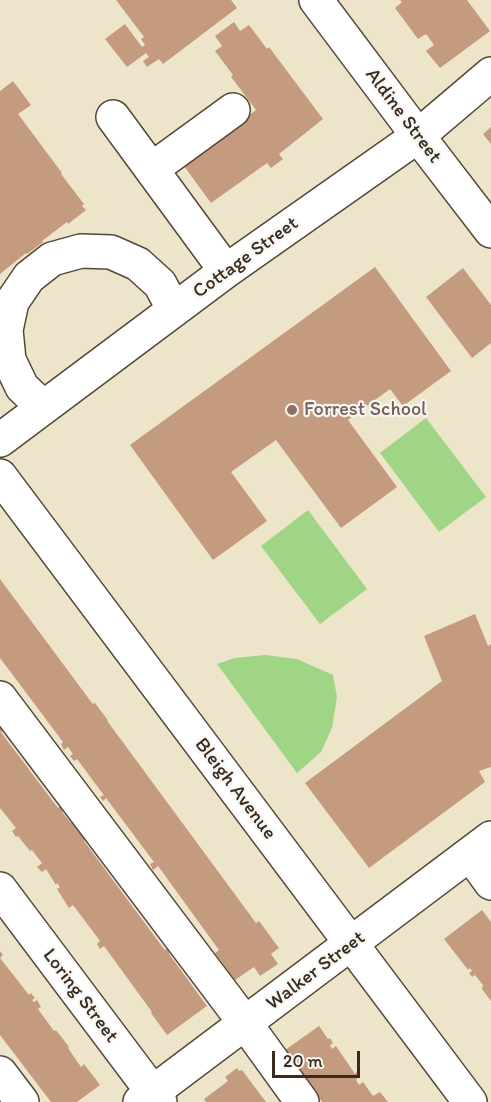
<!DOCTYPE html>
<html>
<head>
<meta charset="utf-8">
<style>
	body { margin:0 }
	#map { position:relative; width:491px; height:1102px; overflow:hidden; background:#ece5ca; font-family:Itim,sans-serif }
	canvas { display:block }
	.scale { position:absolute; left:272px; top:1051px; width:88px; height:27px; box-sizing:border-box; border:3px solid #3b2a1e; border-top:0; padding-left:8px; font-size:18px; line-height:21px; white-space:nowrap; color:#3b2a1e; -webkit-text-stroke:4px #f6f6f2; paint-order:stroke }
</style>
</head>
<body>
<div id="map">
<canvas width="491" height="1102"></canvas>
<div class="scale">20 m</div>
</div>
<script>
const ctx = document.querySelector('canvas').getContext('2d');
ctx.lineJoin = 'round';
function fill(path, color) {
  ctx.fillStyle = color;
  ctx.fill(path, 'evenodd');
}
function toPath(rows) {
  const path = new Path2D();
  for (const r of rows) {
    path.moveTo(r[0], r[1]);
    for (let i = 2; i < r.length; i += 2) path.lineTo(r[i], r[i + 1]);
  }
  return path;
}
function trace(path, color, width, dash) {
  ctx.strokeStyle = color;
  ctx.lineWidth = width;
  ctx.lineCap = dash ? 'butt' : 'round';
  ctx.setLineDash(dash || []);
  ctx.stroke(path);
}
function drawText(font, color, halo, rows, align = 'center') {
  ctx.font = font + ' Itim,sans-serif';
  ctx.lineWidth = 4.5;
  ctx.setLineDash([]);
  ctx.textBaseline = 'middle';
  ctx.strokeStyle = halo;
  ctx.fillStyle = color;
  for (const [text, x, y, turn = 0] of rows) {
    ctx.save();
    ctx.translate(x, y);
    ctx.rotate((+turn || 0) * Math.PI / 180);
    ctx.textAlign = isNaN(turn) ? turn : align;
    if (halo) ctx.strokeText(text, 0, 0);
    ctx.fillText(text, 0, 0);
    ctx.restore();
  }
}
fill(toPath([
	[426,418,486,497,439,532,380,453],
	[308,510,367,589,320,624,261,546],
	[265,655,297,659,333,675,337,697,332,728,321,752,297,773,217,664,235,658]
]), '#a0d586');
fill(toPath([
	[116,0,231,0,237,8,163,64,159,59,147,67,143,61,149,57,146,53,127,67,105,39,125,24,142,47,145,45,141,39,144,37],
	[400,0,467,0,490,31,440,68,426,51,434,45,426,34,418,39,395,8,402,2],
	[234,22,240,31,249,25,267,49,269,47,323,119,279,154,283,159,271,168,267,163,211,203,184,166,256,110,232,78,231,77,233,75,215,51,222,46,215,36],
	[13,81,31,105,18,114,62,173,61,174,84,204,82,206,86,210,68,224,67,222,42,241,43,242,27,254,26,253,0,274,0,91],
	[491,127,491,144,483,134],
	[375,267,451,371,403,406,390,389,348,420,397,487,341,528,276,440,231,472,267,521,213,560,130,445],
	[463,268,491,305,491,343,472,358,426,297],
	[0,579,92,703,93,704,95,703,107,719,108,722,256,923,259,921,279,948,271,954,278,964,260,976,254,967,235,980,215,953,219,950,158,866,153,870,150,864,154,862,106,798,103,801,100,797,104,795,100,790,77,759,74,761,70,756,73,754,68,747,64,750,61,744,63,742,0,658],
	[475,614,488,646,491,644,491,767,479,771,485,782,369,868,305,783,442,681,424,636],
	[0,725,4,730,1,732,3,735,58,808,61,805,65,810,62,812,71,823,79,817,93,835,84,841,164,949,165,950,167,949,170,953,169,954,207,1006,167,1035,151,1013,152,1012,104,946,100,949,97,944,100,941,73,905,69,908,57,889,60,887,57,883,56,885,46,869,42,872,37,867,42,863,32,850,30,851,18,836,16,837,12,831,16,828,0,808],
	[482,910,491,922,491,1001,482,989,483,985,475,975,472,977,469,973,472,971,470,968,468,970,444,939],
	[0,951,3,955,0,958,29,995,31,993,35,998,32,1000,34,1002,37,1000,41,1007,38,1009,54,1031,56,1030,69,1047,68,1048,81,1067,84,1064,100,1085,77,1102,51,1102,0,1035],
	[319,1026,328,1039,330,1038,333,1043,330,1045,332,1049,336,1046,355,1074,357,1072,359,1076,356,1080,359,1085,363,1082,373,1096,380,1092,388,1102,322,1102,285,1050],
	[237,1068,239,1071,242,1070,266,1102,206,1102,204,1099,228,1081,225,1077]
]), '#c59b80');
const minor = toPath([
	[316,0,418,136,491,231],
	[113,117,226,271],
	[152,169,233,110],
	[43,407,22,387,9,360,6,330,12,302,29,277,52,259,81,251,111,252,138,264,160,284,174,310],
	[0,440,226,271,418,136,491,74],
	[0,476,470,1102],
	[0,698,245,1023,302,1102],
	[470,854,491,883],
	[0,889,160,1102],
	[0,1073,22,1102],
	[140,1102,491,838]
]);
trace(minor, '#564638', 36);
trace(minor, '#fff', 33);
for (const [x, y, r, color] of [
	[292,410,6,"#8d6e63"]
]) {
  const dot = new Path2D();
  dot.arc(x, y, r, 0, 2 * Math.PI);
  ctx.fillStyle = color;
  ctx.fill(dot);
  trace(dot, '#f6f6f2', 2);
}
drawText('20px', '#3b2a1e', '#f6f6f2', [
	["Aldine Street",403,116,53],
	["Cottage Street",246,258,-36],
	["Bleigh Avenue",235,789,53],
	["Walker Street",316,971,-37],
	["Loring Street",80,996,53]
]);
drawText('20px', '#785e54', '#f6f6f2', [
	["Forrest School",304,410]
], 'left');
</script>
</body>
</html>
